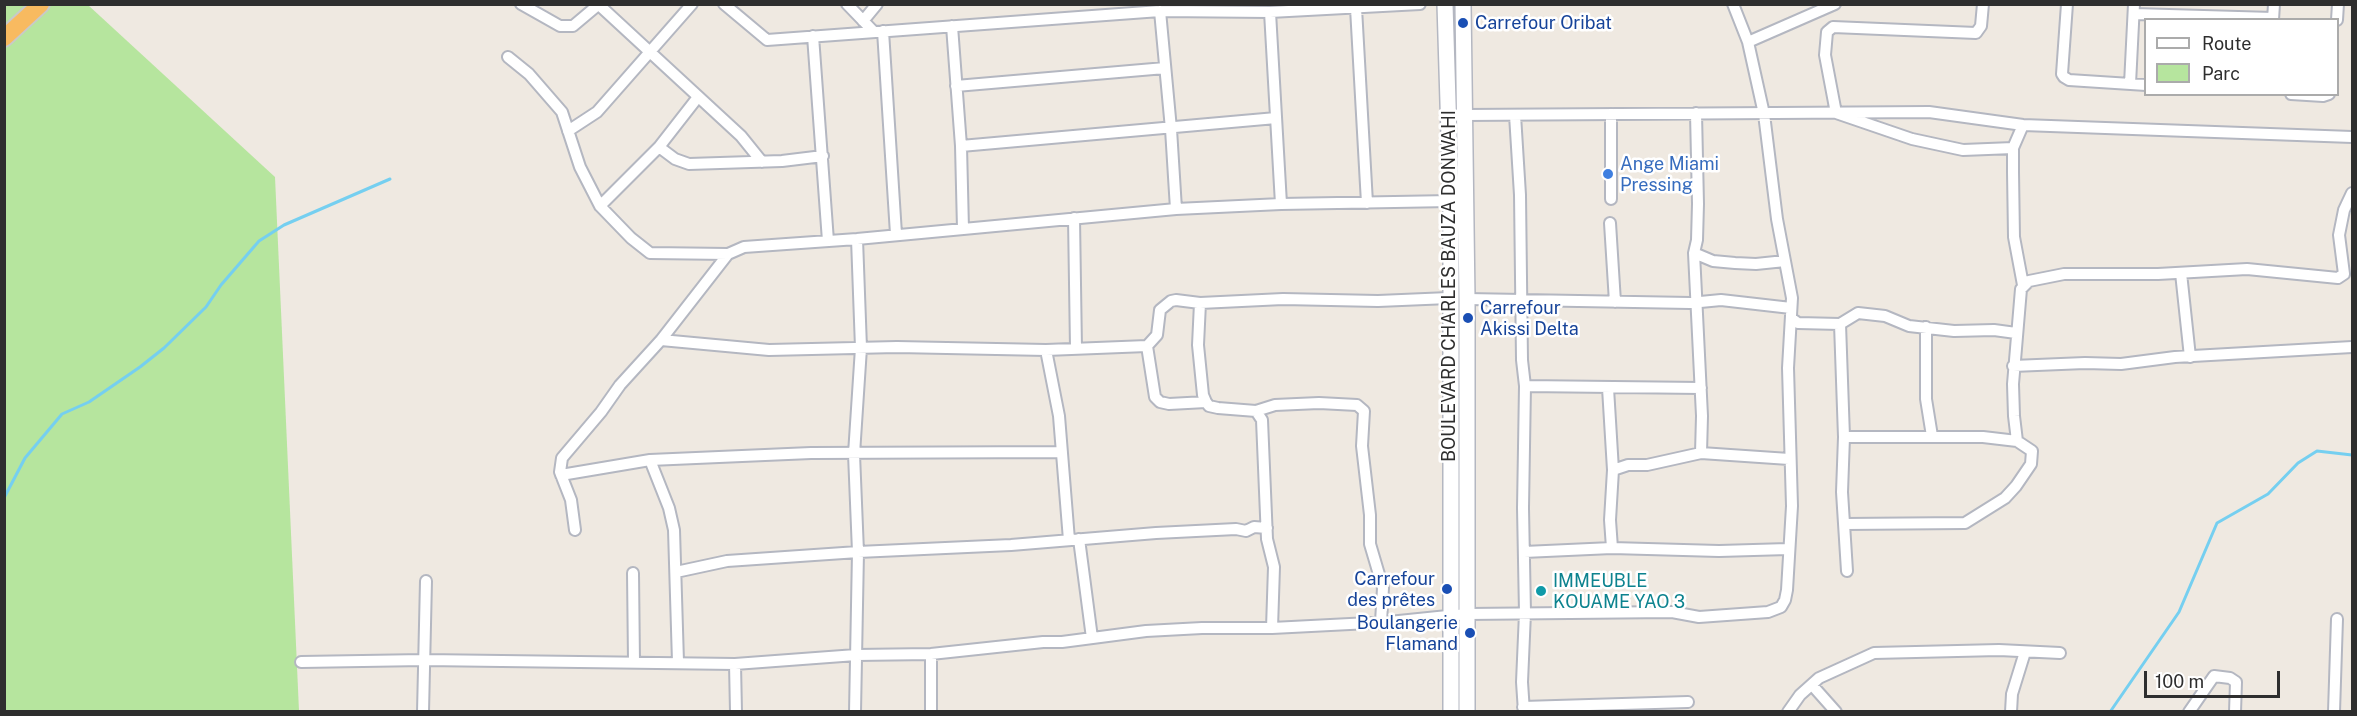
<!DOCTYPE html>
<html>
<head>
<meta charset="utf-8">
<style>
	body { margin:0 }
	#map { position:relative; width:2357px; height:716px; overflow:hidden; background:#efe9e1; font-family:"Public Sans",sans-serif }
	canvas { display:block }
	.frame { position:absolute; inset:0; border:6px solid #2e2e2e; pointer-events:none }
	.legend { position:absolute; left:2144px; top:18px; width:195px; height:78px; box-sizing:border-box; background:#fff; border:2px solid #ababab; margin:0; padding:8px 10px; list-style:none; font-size:18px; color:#2e2e2e }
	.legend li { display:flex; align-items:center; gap:12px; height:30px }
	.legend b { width:30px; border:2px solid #ababab }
	.scale { position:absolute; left:2144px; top:671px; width:136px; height:27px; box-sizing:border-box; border:3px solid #2e2e2e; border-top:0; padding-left:8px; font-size:18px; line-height:21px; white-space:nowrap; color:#2e2e2e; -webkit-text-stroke:4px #fff; paint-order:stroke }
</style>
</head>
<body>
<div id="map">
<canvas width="2357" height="716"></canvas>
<div class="frame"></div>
<ul class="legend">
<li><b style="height:8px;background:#fff"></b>Route</li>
<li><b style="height:16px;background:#b6e59e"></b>Parc</li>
</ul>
<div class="scale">100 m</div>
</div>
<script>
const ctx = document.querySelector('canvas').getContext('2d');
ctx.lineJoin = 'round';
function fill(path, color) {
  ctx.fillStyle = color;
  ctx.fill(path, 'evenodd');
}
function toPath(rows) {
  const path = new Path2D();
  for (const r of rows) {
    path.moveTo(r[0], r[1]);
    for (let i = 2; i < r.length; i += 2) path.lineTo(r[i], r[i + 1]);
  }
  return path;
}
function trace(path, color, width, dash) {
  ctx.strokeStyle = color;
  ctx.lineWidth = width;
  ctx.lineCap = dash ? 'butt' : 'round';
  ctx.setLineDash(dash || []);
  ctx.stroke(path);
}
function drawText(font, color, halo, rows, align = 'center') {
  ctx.font = font + ' "Public Sans",sans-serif';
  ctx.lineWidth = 5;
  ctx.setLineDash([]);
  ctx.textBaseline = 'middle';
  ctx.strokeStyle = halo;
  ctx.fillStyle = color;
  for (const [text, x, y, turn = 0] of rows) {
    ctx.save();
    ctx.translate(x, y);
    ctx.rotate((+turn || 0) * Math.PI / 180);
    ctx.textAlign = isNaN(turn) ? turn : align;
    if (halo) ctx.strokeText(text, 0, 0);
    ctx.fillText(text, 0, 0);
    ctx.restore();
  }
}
fill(toPath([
	[4,5,88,5,275,177,299,711,5,711]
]), '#b6e59e');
trace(toPath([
	[4,498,25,458,62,414,89,402,140,367,164,348,206,307,221,285,259,241,284,225,390,179],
	[2110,712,2179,612,2217,523,2268,494,2298,463,2317,451,2352,455]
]), '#75cff0', 3);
const minor = toPath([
	[521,4,560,26,573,26,598,5],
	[598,4,741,136,762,162],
	[724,4,767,40,1160,11,1270,12,1420,4],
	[847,4,874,32],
	[1983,4,1981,26,1976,33,1833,27,1827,32,1825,55,1836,113,1912,139,1963,150,2013,148],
	[2067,4,2062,74,2064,77,2069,80,2146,85],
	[1356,8,1367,203],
	[1160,11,1171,129,1176,209],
	[1270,12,1281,204],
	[2134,14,2273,18],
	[2273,20,2274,4],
	[2337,20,2338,4],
	[863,21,877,4],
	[952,26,961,146,963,229],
	[883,31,896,234],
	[813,36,828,241],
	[1748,42,1835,4],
	[508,57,529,74,562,112,580,167,600,206,631,238,650,253,728,254],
	[2130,84,2134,4],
	[956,86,1165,68],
	[2291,94,2323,96,2329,94],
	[1696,113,1698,204,1697,240,1694,253,1713,261,1735,263,1756,264,1785,261],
	[1611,114,1611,199],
	[1465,115,1929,112,2023,125,2352,137],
	[1515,115,1520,195,1522,360,1525,386,1523,508,1525,613,1522,682,1524,712],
	[2023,125,2013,148,2013,172,2014,237,2023,285],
	[568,131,597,112,692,4],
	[961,146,1276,118],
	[659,147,675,159,689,164,782,161,823,156],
	[600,206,659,147,698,97],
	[1074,218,1076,349],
	[1610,223,1615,302],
	[1694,253,1702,416,1701,453],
	[2181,273,2190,357],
	[1467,299,1690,303,1721,300,1791,308],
	[1200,303,1198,345,1203,395,1206,402,1209,406,1218,408,1256,411,1262,420,1267,539,1274,567,1272,628],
	[1791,318,1798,323,1840,324,1844,437,1842,492,1847,571],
	[1840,324,1858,313,1885,316,1909,326,1954,331,1994,330,2016,333],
	[1926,327,1926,399,1932,436],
	[661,340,769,350,897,347,1046,350,1147,346,1157,335,1160,310,1171,301,1176,300,1200,303,1283,299,1378,301,1449,298],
	[1147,346,1155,397,1160,402,1169,404,1206,402],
	[1046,350,1059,416,1069,540],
	[2013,366,2085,363,2121,364,2175,357,2352,347],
	[1525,386,1701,388],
	[1608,388,1613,470,1610,520,1612,548],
	[1256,411,1275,405,1319,403,1357,405,1364,411,1362,446,1370,515,1370,544,1383,588,1381,622],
	[1844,437,1983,437,2017,441],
	[650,460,811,453,1062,452],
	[1613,470,1628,465,1647,465,1701,453,1789,459],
	[561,475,650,460,669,508,674,530,678,662],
	[1845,524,1965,523,2005,498,2016,486,2031,464,2032,451,2017,441,2014,416,2013,384,2021,289,2029,281,2064,274,2158,274,2247,269,2338,278,2344,274,2339,235,2344,210,2352,193],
	[575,530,571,500,560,472,562,458,601,412,620,385,661,340,728,254,744,247,857,239,1176,209,1281,204,1451,201],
	[1079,539,1092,638],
	[1524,552,1612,548,1719,551,1788,549],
	[676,572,727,561,858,552,1011,545,1156,533,1236,529,1246,531,1254,527,1267,528],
	[633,573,634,662],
	[301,662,424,660,735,664,856,655,931,654,1043,642,1062,642,1146,631,1202,628,1272,628,1389,622,1467,614,1672,612,1699,617,1768,612,1781,607,1785,600,1787,590,1792,506,1788,368,1792,298,1777,219,1764,114,1748,42,1733,4],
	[735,664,736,712],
	[1812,685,1836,712],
	[1523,707,1688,702],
	[423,712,426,581],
	[855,712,858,552,854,454,861,348,857,239],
	[931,712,931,654],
	[1788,712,1800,695,1819,678,1874,653,1999,650,2060,653],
	[2011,712,2012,694,2025,652],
	[2189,712,2214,676,2230,678,2236,682,2235,712],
	[2334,712,2337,619]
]);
const secondary = toPath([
	[1445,4,1451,201,1451,712],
	[1463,4,1467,299,1467,712]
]);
const trunk = toPath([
	[4,38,41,4]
]);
trace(minor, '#b4b7c1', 14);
trace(secondary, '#b4b7c1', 18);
trace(trunk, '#c9c9c9', 20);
trace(minor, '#fff', 10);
trace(secondary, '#fff', 15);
trace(trunk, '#f8ba60', 16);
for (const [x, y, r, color] of [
	[1463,23,6,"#1a4fb4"],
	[1608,174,6,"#3f7fe0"],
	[1468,318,6,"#1a4fb4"],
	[1447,589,6,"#1a4fb4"],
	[1541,591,6,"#0f9aa8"],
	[1470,633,6,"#1a4fb4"]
]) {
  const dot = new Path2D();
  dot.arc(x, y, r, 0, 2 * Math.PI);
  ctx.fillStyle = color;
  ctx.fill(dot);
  trace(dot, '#fff', 2);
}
drawText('18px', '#164399', '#fff', [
	["Carrefour Oribat",1475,23],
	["Carrefour",1480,308],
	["Akissi Delta",1480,329],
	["Carrefour",1435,579,"right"],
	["des prêtes",1435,600,"right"],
	["Boulangerie",1458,623,"right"],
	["Flamand",1458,644,"right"]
], 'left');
drawText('18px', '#366cbe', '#fff', [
	["Ange Miami",1620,164],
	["Pressing",1620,185]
], 'left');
drawText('18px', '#2e2e2e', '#fff', [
	["BOULEVARD CHARLES BAUZA DONWAHI",1449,286,-90]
]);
drawText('18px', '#0d838f', '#fff', [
	["IMMEUBLE",1553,581],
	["KOUAME YAO 3",1553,602]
], 'left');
</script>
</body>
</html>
